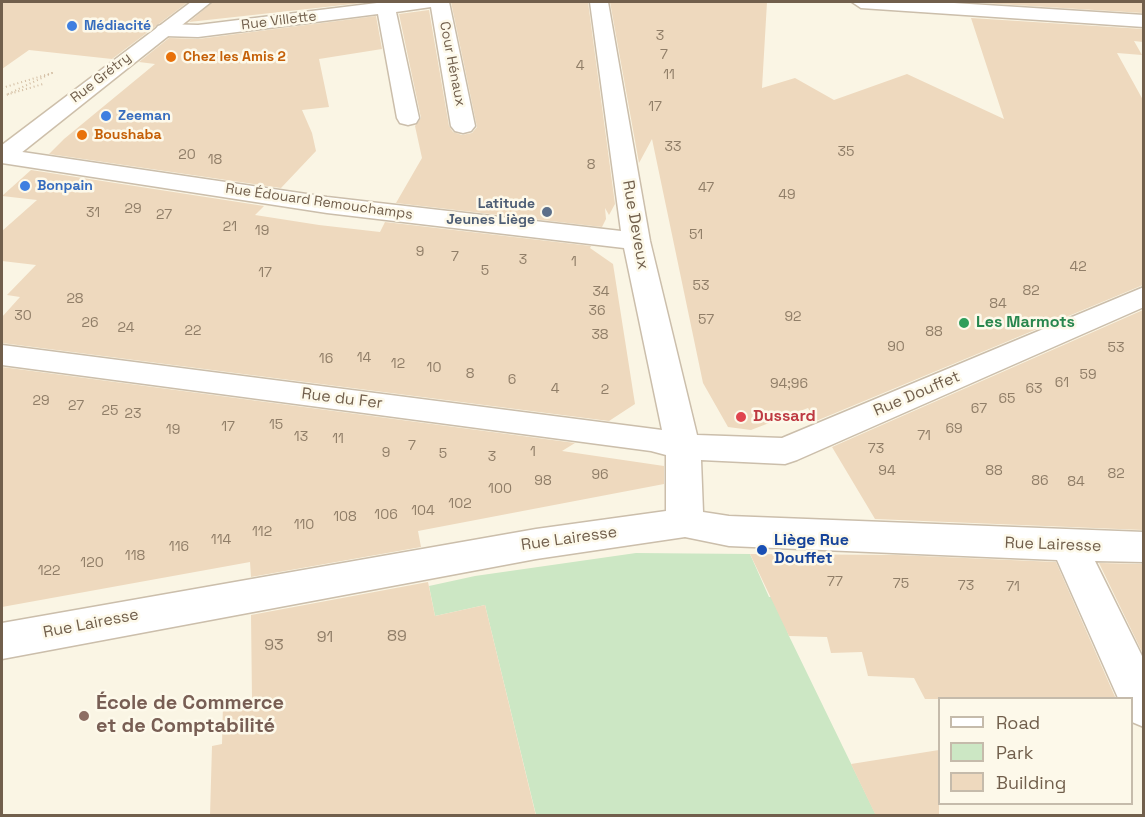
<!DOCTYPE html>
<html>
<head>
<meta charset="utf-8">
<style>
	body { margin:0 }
	#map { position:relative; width:1145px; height:817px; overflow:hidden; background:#faf5e4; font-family:"Space Grotesk",sans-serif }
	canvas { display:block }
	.frame { position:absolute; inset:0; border:3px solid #715f4c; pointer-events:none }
	.legend { position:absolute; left:938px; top:697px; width:195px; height:108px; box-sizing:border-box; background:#fdf9ea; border:2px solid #c5bbab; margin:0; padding:8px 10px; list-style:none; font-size:18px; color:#715f4c }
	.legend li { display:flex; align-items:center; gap:12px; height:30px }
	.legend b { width:30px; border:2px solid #c5bbab }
</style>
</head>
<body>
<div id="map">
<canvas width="1145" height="817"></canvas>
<div class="frame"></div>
<ul class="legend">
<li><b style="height:8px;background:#fff"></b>Road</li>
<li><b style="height:16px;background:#cce7c4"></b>Park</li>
<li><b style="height:16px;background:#eed9be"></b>Building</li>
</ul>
</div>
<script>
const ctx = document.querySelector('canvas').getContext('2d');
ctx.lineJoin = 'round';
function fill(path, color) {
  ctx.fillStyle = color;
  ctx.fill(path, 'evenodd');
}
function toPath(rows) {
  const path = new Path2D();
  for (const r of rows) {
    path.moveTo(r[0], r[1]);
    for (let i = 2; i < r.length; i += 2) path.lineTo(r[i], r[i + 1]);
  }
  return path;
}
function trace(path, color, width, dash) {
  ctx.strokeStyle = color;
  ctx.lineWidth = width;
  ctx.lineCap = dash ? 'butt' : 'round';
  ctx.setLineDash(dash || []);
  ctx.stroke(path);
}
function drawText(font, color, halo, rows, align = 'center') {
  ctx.font = font + ' "Space Grotesk",sans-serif';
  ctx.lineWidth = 5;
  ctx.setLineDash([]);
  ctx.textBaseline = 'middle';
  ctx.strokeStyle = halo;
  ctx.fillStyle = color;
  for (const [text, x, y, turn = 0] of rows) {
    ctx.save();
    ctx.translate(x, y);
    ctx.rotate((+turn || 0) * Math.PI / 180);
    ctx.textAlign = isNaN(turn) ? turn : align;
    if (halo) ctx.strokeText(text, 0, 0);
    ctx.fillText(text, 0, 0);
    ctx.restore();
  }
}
fill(toPath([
	[636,553,750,554,769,597,775,597,789,636,876,815,536,815,485,605,435,616,429,586,475,576]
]), '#cce7c4');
fill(toPath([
	[2,2,188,2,112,59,29,50,2,69],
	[213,2,371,2,189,22],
	[451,2,588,2,615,204,609,215,605,208,606,219,602,227,396,203,422,158,415,126,421,118,399,14,429,10,449,126,453,132,462,135,472,133,477,127],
	[610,2,767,2,762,88,795,78,834,100,907,74,1004,119,971,18,1143,29,1143,42,1134,41,1142,55,1117,53,1143,100,1143,285,816,421,808,408,751,430,728,427,703,383,652,139,639,163],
	[966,2,1143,2,1143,13],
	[376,16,382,49,319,59,329,107,302,110,312,133,316,151,281,188,49,154,64,139,155,64,139,62,169,38,198,39],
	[31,170,264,206,255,215,319,225,380,232,385,222,591,246,590,248,613,264,635,404,609,421,2,343,2,317,20,297,7,295,36,265,2,261,2,231,37,200,2,196],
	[1143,310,1143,530,875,519,832,447],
	[2,367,575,443,562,451,664,466,664,484,418,531,421,547,251,577,250,562,2,607],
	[750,554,897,555,1056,562,1116,699,925,699,914,678,868,676,862,652,831,653,827,637,789,636],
	[1099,563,1143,564,1143,654],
	[428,582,435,616,485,605,536,816,210,816,212,746,222,744,223,704,252,699,251,615],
	[939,750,939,816,876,816,851,764]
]), '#eed9be');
const street = toPath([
	[385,2,449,2,475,126,471,131,463,133,455,131,451,126,431,7,396,12,419,118,416,123,408,125,400,123,397,118,378,14,198,37,165,36,158,34,155,30,158,26,165,24,198,25,385,2],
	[590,2,608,2,650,241,697,435,782,438,1144,287,1144,307,797,460,785,464,701,460,703,512,729,516,1144,532,1144,562,1095,561,1144,660,1144,727,1132,722,1132,698,1118,698,1057,560,729,546,685,537,536,559,2,659,2,623,536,529,666,511,666,455,651,451,2,365,2,345,662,430,624,248,327,213,2,163,2,149,327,197,621,231,590,2],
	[852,2,938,2,1144,15,1144,27,861,8,852,2]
]);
const secondary = toPath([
	[191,2,211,2,11,161,2,163,2,145,191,2]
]);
trace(street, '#cbbeab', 3);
trace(secondary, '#cdbfaa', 3);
trace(toPath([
	[2,88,52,73,6,95,43,84]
]), '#d2bca1', 2, [1, 3]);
fill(street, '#fff');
fill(secondary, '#fff');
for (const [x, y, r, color] of [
	[72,26,6,"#3f7fe0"],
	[171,57,6,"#e8710a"],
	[106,116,6,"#3f7fe0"],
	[82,135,6,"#e8710a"],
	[25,186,6,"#3f7fe0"],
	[547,212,6,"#5c6f8a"],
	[964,323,6,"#2e9e5b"],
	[741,417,6,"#e0444e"],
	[762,550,6,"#1a4fb4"],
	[84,716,6,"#8d6e63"]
]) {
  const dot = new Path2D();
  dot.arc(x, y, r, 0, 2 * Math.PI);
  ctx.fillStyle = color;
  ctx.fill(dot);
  trace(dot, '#fdf9ea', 2);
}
drawText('14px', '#715f4c', '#fdf9ea', [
	["Rue Villette",279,21,-7],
	["Cour Hénaux",452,64,79],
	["Rue Grétry",101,78,-38],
	["Rue Édouard Remouchamps",319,202,8]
]);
drawText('bold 14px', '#366cbe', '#fdf9ea', [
	["Médiacité",84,26],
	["Zeeman",118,116],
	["Bonpain",37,186]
], 'left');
drawText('14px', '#907e68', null, [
	["3",660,36],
	["7",664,55],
	["4",580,66],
	["11",669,75],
	["17",655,107],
	["33",673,147],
	["35",846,152],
	["20",187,155],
	["18",215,160],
	["8",591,165],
	["47",706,188],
	["49",787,195],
	["29",133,209],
	["31",93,213],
	["27",164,215],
	["21",230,227],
	["19",262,231],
	["51",696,235],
	["9",420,252],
	["7",455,257],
	["3",523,260],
	["1",574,262],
	["42",1078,267],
	["5",485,271],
	["17",265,273],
	["53",701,286],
	["82",1031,291],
	["34",601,292],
	["28",75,299],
	["84",998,304],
	["36",597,311],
	["30",23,316],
	["92",793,317],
	["57",706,320],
	["26",90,323],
	["24",126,328],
	["22",193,331],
	["88",934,332],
	["38",600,335],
	["90",896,347],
	["53",1116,348],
	["14",364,358],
	["16",326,359],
	["12",398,364],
	["10",434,368],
	["8",470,374],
	["59",1088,375],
	["6",512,380],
	["61",1062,383],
	["94;96",789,384],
	["4",555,389],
	["63",1034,389],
	["2",605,390],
	["65",1007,399],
	["29",41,401],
	["27",76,406],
	["67",979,409],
	["25",110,411],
	["23",133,414],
	["15",276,425],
	["17",228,427],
	["69",954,429],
	["19",173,430],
	["71",924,436],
	["13",301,437],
	["11",338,439],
	["7",412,446],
	["73",876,449],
	["1",533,452],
	["9",386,453],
	["5",443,454],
	["3",492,457],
	["94",887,471],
	["88",994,471],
	["82",1116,474],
	["96",600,475],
	["98",543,481],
	["86",1040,481],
	["84",1076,482],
	["100",500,489],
	["102",460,504],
	["104",423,511],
	["106",386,515],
	["108",345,517],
	["110",304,525],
	["112",262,532],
	["114",221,540],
	["116",179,547],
	["118",135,556],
	["120",92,563],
	["122",49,571],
	["77",835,582],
	["75",901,584],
	["73",966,586],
	["71",1013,587]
]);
drawText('bold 14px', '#c56008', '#fdf9ea', [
	["Chez les Amis 2",183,57],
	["Boushaba",94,135]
], 'left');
drawText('bold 14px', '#4e5e75', '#fdf9ea', [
	["Latitude",535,204],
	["Jeunes Liège",535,220]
], 'right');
drawText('16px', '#715f4c', '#fdf9ea', [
	["Rue Deveux",635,225,80],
	["Rue Douffet",917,394,-23],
	["Rue du Fer",342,399,7],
	["Rue Lairesse",569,539,-8],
	["Rue Lairesse",1053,545,2],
	["Rue Lairesse",91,624,-11]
]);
drawText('bold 16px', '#27864d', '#fdf9ea', [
	["Les Marmots",976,323]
], 'left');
drawText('bold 16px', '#be3a42', '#fdf9ea', [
	["Dussard",753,417]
], 'left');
drawText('bold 16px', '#164399', '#fdf9ea', [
	["Liège Rue",774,541],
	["Douffet",774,559]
], 'left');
drawText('16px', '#907e68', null, [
	["89",397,637],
	["91",325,638],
	["93",274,646]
]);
drawText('bold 20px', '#785e54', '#fdf9ea', [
	["École de Commerce",96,704],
	["et de Comptabilité",96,727]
], 'left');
</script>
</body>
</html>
